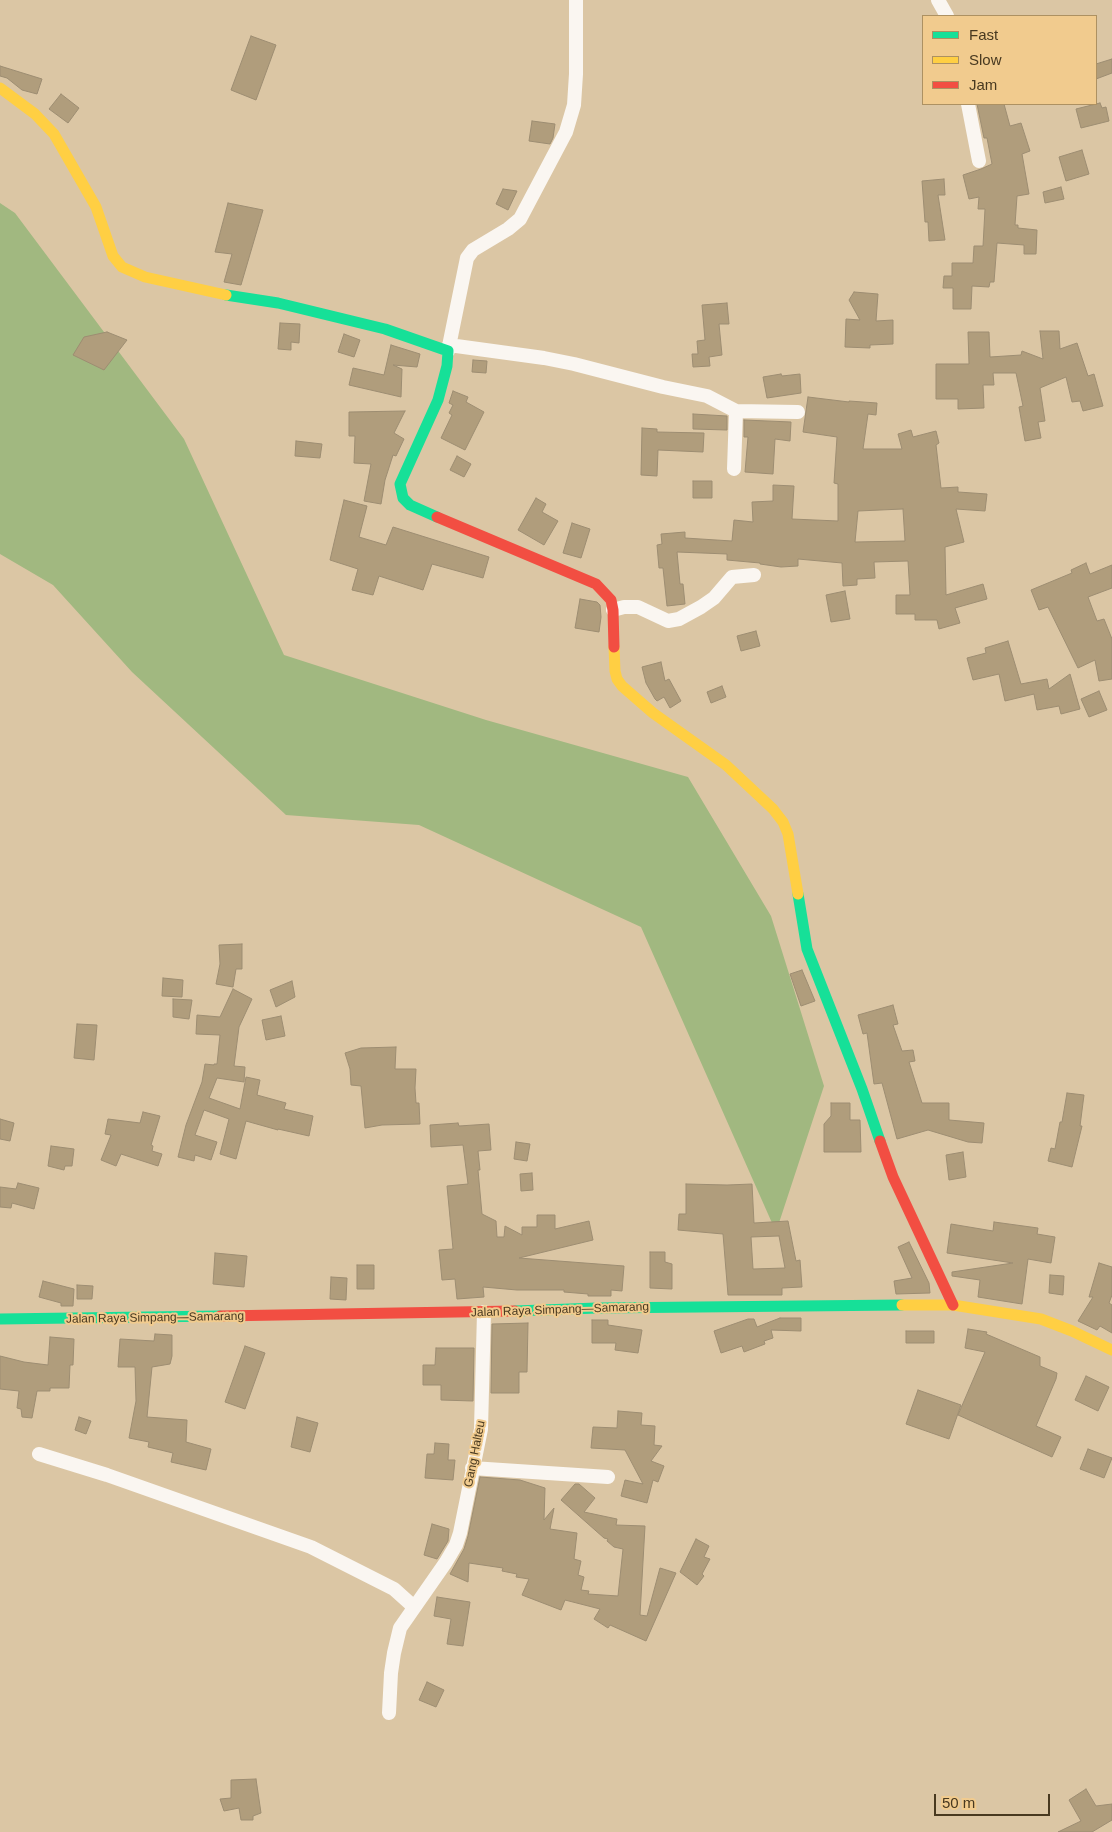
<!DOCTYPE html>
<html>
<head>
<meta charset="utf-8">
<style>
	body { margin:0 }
	#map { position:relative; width:1112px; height:1832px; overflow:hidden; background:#dbc6a4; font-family:Helvetica,sans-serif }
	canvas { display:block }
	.legend { position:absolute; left:922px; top:15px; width:175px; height:90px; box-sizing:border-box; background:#f1cb8e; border:1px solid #ad9162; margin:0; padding:6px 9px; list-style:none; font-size:15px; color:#483920 }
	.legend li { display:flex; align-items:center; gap:10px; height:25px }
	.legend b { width:25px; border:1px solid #ad9162 }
	.scale { position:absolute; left:934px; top:1794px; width:116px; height:22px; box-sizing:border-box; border:2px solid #483920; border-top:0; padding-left:6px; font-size:15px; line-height:18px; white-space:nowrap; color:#483920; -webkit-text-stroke:4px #f1cb8e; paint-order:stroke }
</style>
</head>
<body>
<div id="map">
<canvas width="1112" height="1832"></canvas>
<ul class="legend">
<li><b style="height:6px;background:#16e098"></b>Fast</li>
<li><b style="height:6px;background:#ffcf43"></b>Slow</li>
<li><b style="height:6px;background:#f24e42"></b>Jam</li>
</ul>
<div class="scale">50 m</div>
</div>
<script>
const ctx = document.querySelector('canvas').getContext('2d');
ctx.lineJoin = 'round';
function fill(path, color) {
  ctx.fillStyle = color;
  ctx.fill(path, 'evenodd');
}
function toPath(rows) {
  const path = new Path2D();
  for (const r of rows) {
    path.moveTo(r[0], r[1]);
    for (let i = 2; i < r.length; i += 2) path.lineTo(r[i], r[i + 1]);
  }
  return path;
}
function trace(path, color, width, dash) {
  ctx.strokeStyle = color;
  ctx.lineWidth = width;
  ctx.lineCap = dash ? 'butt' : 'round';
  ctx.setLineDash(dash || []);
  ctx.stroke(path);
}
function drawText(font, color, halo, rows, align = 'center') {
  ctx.font = font + ' Helvetica,sans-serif';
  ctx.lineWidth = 4;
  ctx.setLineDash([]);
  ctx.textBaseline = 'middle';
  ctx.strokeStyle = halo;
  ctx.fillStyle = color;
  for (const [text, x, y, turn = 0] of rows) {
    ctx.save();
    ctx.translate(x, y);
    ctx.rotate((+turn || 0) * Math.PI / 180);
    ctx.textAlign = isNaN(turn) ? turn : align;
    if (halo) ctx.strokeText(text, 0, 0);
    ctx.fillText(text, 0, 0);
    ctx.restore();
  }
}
fill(toPath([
	[0,203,15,213,184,439,284,655,486,720,688,777,771,916,824,1086,776,1232,641,927,419,825,286,815,132,672,53,585,0,554]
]), '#a1b880');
const building = toPath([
	[251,36,276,45,256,100,231,90,251,36],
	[1112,59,1112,73,1096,79,1096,64,1112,59],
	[0,66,42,79,37,94,22,90,7,78,0,76,0,66],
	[61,94,79,108,68,123,49,109,61,94],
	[1100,103,1102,108,1106,107,1109,121,1081,128,1076,109,1100,103],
	[977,104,1004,104,1010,126,1021,123,1030,151,1022,154,1029,194,1017,196,1015,225,1018,225,1018,228,1037,230,1036,254,1024,254,1024,245,997,243,994,282,990,282,989,287,972,286,971,309,953,309,953,288,943,288,944,276,952,276,952,263,973,263,974,246,983,246,985,209,978,209,979,197,969,199,963,175,981,169,992,164,987,138,984,138,977,104],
	[532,121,555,124,553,138,550,144,529,141,532,121],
	[1082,150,1089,174,1066,181,1059,157,1082,150],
	[944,179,945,195,938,195,945,240,929,241,928,222,925,222,922,181,944,179],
	[1061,187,1064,199,1045,203,1043,192,1061,187],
	[503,189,517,191,508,210,496,204,503,189],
	[228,203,263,210,241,285,224,282,232,254,215,252,228,203],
	[854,292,878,294,876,321,893,320,893,344,870,345,870,348,845,347,846,319,860,320,849,300,854,292],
	[727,303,729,324,719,324,722,355,709,357,710,366,693,367,692,354,698,354,697,341,705,340,702,305,727,303],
	[280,323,300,324,299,343,291,342,291,350,278,349,280,323],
	[1040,331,1059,331,1060,349,1077,343,1088,376,1094,374,1103,406,1083,411,1080,401,1072,402,1066,377,1040,388,1045,421,1038,422,1041,438,1025,441,1019,407,1023,406,1016,373,993,373,994,385,983,385,984,408,958,409,958,399,936,399,936,364,969,364,968,332,989,332,990,357,1021,355,1022,351,1043,359,1040,331],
	[107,332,127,340,104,370,73,355,84,337,107,332],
	[344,334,360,340,354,357,338,352,344,334],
	[391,345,420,354,417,367,393,365,402,369,401,397,349,385,353,368,384,375,391,345],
	[473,360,487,361,486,373,472,372,473,360],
	[781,374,782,376,800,374,801,393,767,398,763,377,781,374],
	[453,391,468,397,466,402,484,412,465,450,441,438,452,415,449,413,453,405,449,403,453,391],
	[808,397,849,402,849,401,877,403,876,415,868,414,863,449,902,449,898,434,911,430,913,437,936,431,939,443,936,445,941,488,958,487,958,492,987,494,985,511,956,509,964,542,945,547,946,595,983,584,987,599,955,608,960,623,939,629,937,620,915,620,915,614,896,614,896,595,910,595,908,561,874,562,875,578,857,579,857,585,843,586,842,563,798,559,798,566,781,567,760,564,760,563,727,560,727,554,677,552,680,584,683,584,685,604,667,606,663,568,659,568,657,545,662,544,661,534,685,532,685,538,732,541,734,520,753,522,752,502,773,501,773,485,794,486,792,519,838,521,838,484,834,483,837,437,803,432,808,397],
	[903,509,905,541,855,542,858,511,903,509],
	[405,411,394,433,404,439,396,456,393,455,385,480,381,504,364,501,371,464,354,463,355,436,349,436,349,412,405,411],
	[693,414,727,416,727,430,693,429,693,414],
	[744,420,791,422,790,441,775,439,773,474,745,472,748,437,744,437,744,420],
	[642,428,657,429,657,432,704,433,703,452,658,450,657,476,641,475,642,428],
	[296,441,322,444,320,458,295,456,296,441],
	[457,456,471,464,464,477,450,470,457,456],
	[693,481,712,481,712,498,693,498,693,481],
	[536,498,546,504,542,512,558,521,544,545,518,530,536,498],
	[344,500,367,506,359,537,386,545,393,527,489,557,483,578,432,564,423,590,379,576,373,595,352,590,358,569,330,560,344,500],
	[572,523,590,529,581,558,563,553,572,523],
	[1086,563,1090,574,1112,565,1112,588,1088,597,1097,621,1104,619,1112,639,1112,679,1099,681,1095,660,1078,668,1048,607,1039,610,1031,590,1072,573,1071,570,1086,563],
	[845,591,850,619,831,622,826,595,845,591],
	[580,599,597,602,600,605,601,617,599,632,575,628,580,599],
	[756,631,760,646,741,651,737,636,756,631],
	[1008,641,1021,684,1047,679,1049,689,1070,674,1080,709,1061,714,1059,706,1037,710,1034,694,1005,701,999,674,973,680,967,658,986,653,985,648,1008,641],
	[661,662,665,681,669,679,681,701,670,708,664,697,657,701,655,699,646,683,642,667,661,662],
	[722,686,726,697,711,703,707,692,722,686],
	[1099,691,1107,710,1089,717,1081,699,1099,691],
	[242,944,242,969,236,969,233,987,216,984,220,964,219,945,242,944],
	[802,970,815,1001,801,1006,790,974,802,970],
	[163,978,183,980,182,997,162,996,163,978],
	[292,981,295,997,276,1007,270,990,292,981],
	[233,989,252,999,239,1027,234,1066,245,1067,244,1082,217,1078,209,1098,240,1109,246,1077,260,1080,257,1095,286,1103,284,1109,313,1116,309,1136,278,1129,278,1130,246,1121,236,1159,220,1154,229,1119,204,1110,195,1135,217,1142,211,1160,195,1155,194,1161,178,1157,186,1125,202,1082,205,1064,214,1065,214,1064,217,1064,220,1035,196,1034,197,1015,220,1017,233,989],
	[173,999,192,1000,189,1019,173,1017,173,999],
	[893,1005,898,1024,893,1025,902,1051,913,1050,915,1061,909,1062,922,1103,949,1103,949,1120,984,1123,982,1143,968,1142,928,1130,897,1139,882,1083,874,1084,867,1033,863,1034,858,1015,893,1005],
	[281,1016,285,1036,266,1040,262,1020,281,1016],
	[77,1024,97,1025,94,1060,74,1058,77,1024],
	[396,1047,395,1069,416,1069,415,1088,416,1103,419,1103,420,1124,382,1125,365,1128,361,1086,351,1085,350,1069,345,1053,361,1048,396,1047],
	[1067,1093,1084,1095,1080,1126,1082,1126,1072,1167,1048,1161,1051,1148,1055,1149,1060,1122,1062,1122,1067,1093],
	[831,1103,850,1103,850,1120,860,1120,861,1152,824,1152,824,1124,831,1116,831,1103],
	[143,1112,160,1116,151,1145,153,1146,152,1151,162,1154,158,1166,121,1154,116,1166,101,1160,111,1135,105,1134,108,1119,140,1123,143,1112],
	[0,1119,14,1123,10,1141,0,1139,0,1119],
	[458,1123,459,1126,489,1124,491,1150,478,1151,480,1170,478,1170,482,1214,496,1221,497,1237,504,1237,505,1226,522,1235,522,1227,537,1227,537,1215,555,1215,555,1229,589,1221,593,1240,519,1258,624,1266,622,1291,611,1290,611,1296,588,1296,588,1294,564,1292,564,1290,517,1290,483,1287,484,1297,457,1299,455,1279,442,1280,439,1250,453,1249,447,1186,468,1184,463,1145,431,1147,430,1125,458,1123],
	[516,1142,530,1144,527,1161,514,1159,516,1142],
	[51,1146,74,1149,72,1166,65,1166,64,1170,48,1166,51,1146],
	[963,1152,966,1177,949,1180,946,1155,963,1152],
	[532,1173,533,1190,521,1191,520,1174,532,1173],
	[18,1183,39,1188,34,1209,12,1203,11,1208,0,1207,0,1187,16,1189,18,1183],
	[686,1184,727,1185,752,1184,754,1223,788,1221,796,1261,800,1260,802,1287,782,1288,782,1295,728,1295,723,1234,678,1230,679,1214,686,1214,686,1184],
	[779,1236,785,1268,753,1269,751,1237,779,1236],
	[994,1222,1038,1228,1037,1234,1055,1237,1051,1263,1028,1259,1022,1304,978,1297,980,1280,952,1276,952,1272,1013,1263,947,1253,951,1224,993,1231,994,1222],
	[909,1242,929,1283,930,1293,896,1294,894,1281,912,1278,898,1247,909,1242],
	[650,1252,665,1252,665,1262,672,1264,672,1289,650,1288,650,1252],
	[215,1253,247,1256,244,1287,213,1284,215,1253],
	[1099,1263,1112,1267,1112,1295,1109,1303,1112,1305,1112,1333,1100,1326,1097,1330,1078,1321,1093,1297,1089,1297,1099,1263],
	[357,1265,374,1265,374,1289,357,1289,357,1265],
	[1050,1275,1064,1276,1063,1295,1049,1293,1050,1275],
	[331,1277,347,1278,346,1300,330,1299,331,1277],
	[43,1281,74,1289,73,1306,61,1306,61,1303,39,1297,43,1281],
	[77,1285,93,1286,92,1299,77,1299,77,1285],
	[780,1318,801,1318,801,1331,771,1330,773,1338,764,1341,765,1344,744,1352,742,1346,721,1353,714,1331,748,1319,754,1319,757,1327,780,1318],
	[592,1320,608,1320,608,1325,642,1330,638,1353,615,1350,616,1343,592,1343,592,1320],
	[528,1323,527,1372,519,1372,519,1393,491,1393,492,1324,528,1323],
	[968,1329,987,1332,986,1334,1040,1357,1040,1366,1057,1373,1056,1379,1036,1426,1061,1437,1052,1457,958,1415,985,1352,965,1348,968,1329],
	[906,1331,934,1331,934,1343,906,1343,906,1331],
	[155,1334,172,1335,172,1356,170,1364,152,1367,147,1417,187,1420,186,1442,211,1449,206,1470,171,1462,173,1453,148,1447,149,1442,129,1438,136,1401,135,1367,118,1367,120,1339,154,1341,155,1334],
	[50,1337,74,1339,73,1365,70,1365,69,1388,50,1388,50,1391,37,1391,32,1418,22,1417,21,1409,17,1408,19,1391,0,1389,0,1356,24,1362,48,1365,50,1337],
	[245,1346,265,1353,245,1409,225,1402,245,1346],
	[436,1348,474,1348,473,1401,441,1400,441,1385,423,1385,423,1365,435,1365,436,1348],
	[1086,1376,1109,1387,1098,1411,1075,1400,1086,1376],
	[918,1390,961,1405,949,1439,906,1424,918,1390],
	[618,1411,642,1413,641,1425,655,1426,654,1445,662,1446,651,1461,664,1466,658,1482,653,1480,647,1503,621,1496,625,1480,643,1484,625,1450,591,1448,593,1427,617,1428,618,1411],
	[79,1417,91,1421,86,1434,75,1430,79,1417],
	[297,1417,318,1423,310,1452,291,1447,297,1417],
	[435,1443,449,1444,448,1460,455,1460,453,1480,425,1478,427,1454,434,1454,435,1443],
	[1088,1449,1112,1458,1104,1478,1080,1469,1088,1449],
	[480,1477,520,1480,545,1488,544,1520,554,1508,550,1529,577,1533,574,1559,581,1561,578,1575,584,1577,581,1590,589,1591,588,1594,618,1596,623,1549,614,1547,607,1541,608,1539,604,1538,561,1500,575,1484,579,1484,595,1498,584,1512,617,1519,616,1525,645,1526,640,1615,647,1616,660,1568,676,1573,646,1641,610,1625,608,1628,594,1619,600,1609,565,1600,561,1610,522,1595,529,1579,516,1577,517,1574,502,1571,503,1568,469,1563,468,1582,450,1574,464,1549,468,1536,480,1477],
	[432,1524,449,1529,448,1541,437,1559,424,1555,432,1524],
	[696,1539,709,1546,704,1557,710,1559,702,1574,704,1576,697,1585,680,1572,696,1539],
	[437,1597,470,1602,463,1646,447,1644,451,1619,434,1616,437,1597],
	[427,1682,444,1690,436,1707,419,1700,427,1682],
	[256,1779,261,1813,253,1816,253,1820,241,1820,239,1808,224,1811,220,1799,231,1798,231,1780,256,1779],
	[1086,1789,1096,1806,1112,1804,1112,1820,1092,1832,1058,1832,1081,1821,1069,1800,1086,1789]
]);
fill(building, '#b09d7c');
trace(building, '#9d8d72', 1);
trace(toPath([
	[938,0,947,16],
	[968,104,979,161],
	[449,345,544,358,574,364,663,387,707,396,736,411,734,469],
	[448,351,467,258,473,250,508,229,520,219,566,132,574,105,576,74,576,0],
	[736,411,798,412],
	[613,610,624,607,638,607,668,621,679,619,701,607,714,598,732,577,754,575],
	[39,1454,107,1475,311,1547,394,1589,414,1607],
	[472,1468,608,1477],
	[389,1713,391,1673,394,1653,400,1628,446,1562,456,1545,460,1533,481,1429,484,1312]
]), '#faf6f1', 14);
trace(toPath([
	[226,295,278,303,385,329,448,351,447,366,438,400,400,484,403,498,410,505,437,517],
	[798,894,807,949,862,1089,880,1141],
	[515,1311,597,1308,902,1305],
	[0,1319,220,1316]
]), '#16e098', 11);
trace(toPath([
	[0,88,35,114,54,134,96,207,113,256,122,267,145,277,226,295],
	[614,647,615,671,617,679,622,686,653,713,726,765,773,809,783,822,788,834,798,894],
	[902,1305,953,1305,1041,1319,1072,1331,1112,1350]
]), '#ffcf43', 11);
trace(toPath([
	[437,517,596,584,611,600,613,610,614,647],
	[880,1141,893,1177,953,1305],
	[220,1316,515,1311]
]), '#f24e42', 11);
drawText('12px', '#483920', '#f1cb8e', [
	["Jalan Raya Simpang—Samarang",560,1310,-2],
	["Jalan Raya Simpang—Samarang",155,1318,-1],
	["Gang Halteu",475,1454,-79]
]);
</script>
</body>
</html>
